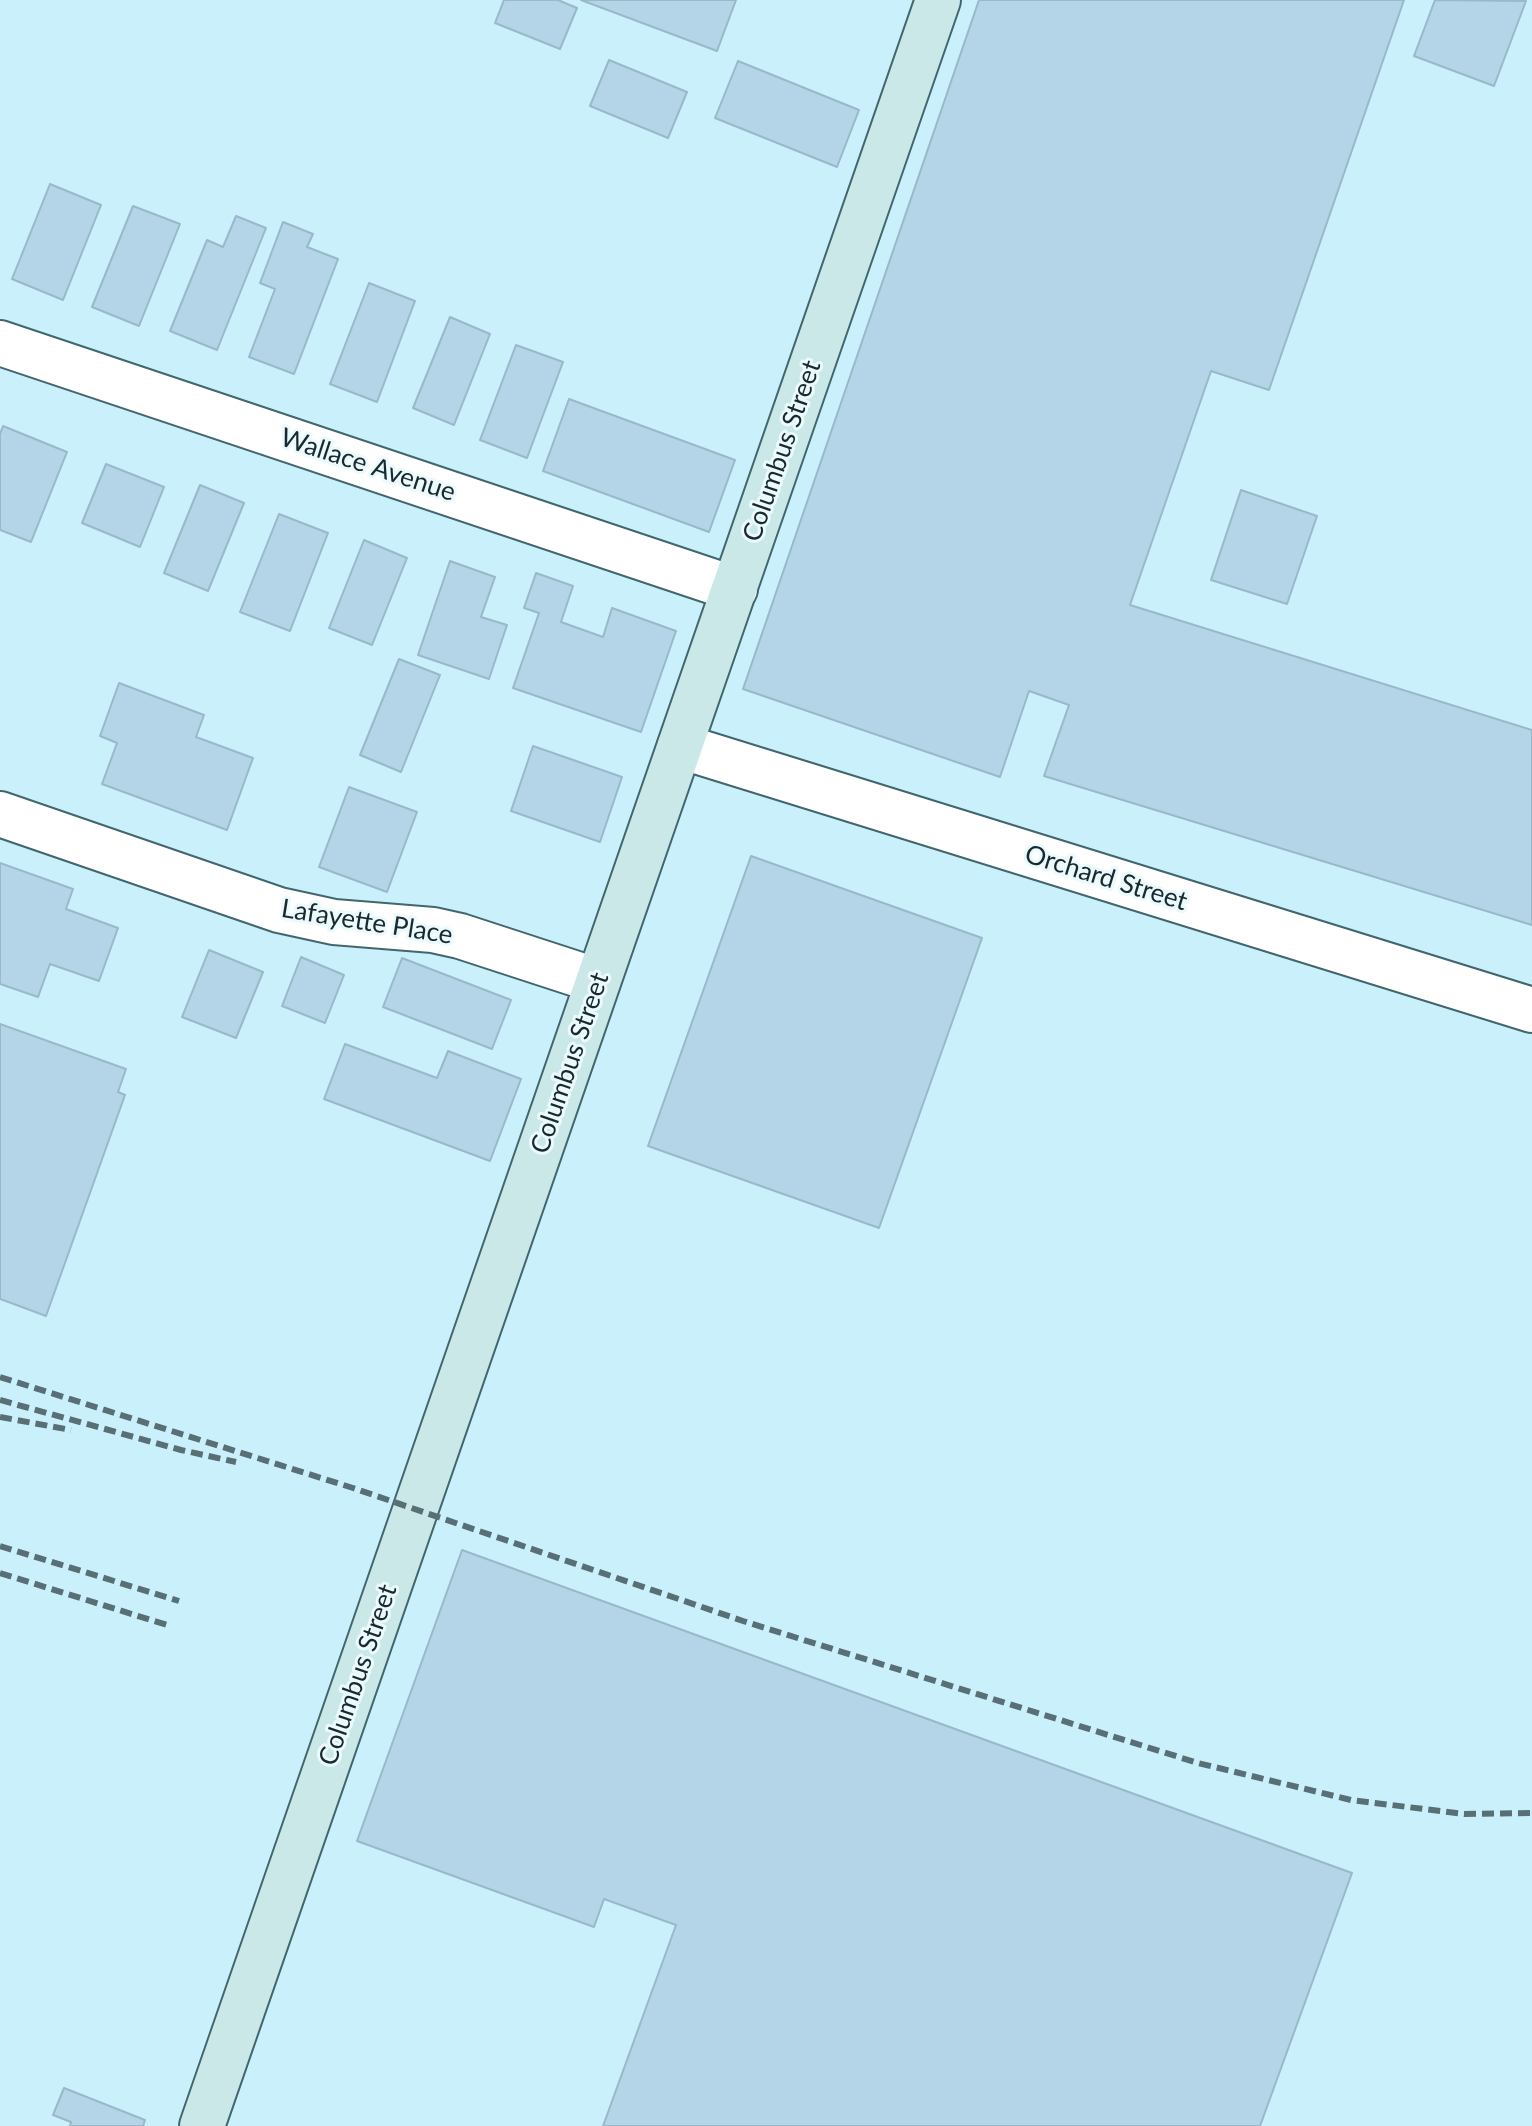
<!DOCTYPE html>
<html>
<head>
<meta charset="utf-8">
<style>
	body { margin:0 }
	canvas { display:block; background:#caf1fb }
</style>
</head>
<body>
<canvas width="1532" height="2126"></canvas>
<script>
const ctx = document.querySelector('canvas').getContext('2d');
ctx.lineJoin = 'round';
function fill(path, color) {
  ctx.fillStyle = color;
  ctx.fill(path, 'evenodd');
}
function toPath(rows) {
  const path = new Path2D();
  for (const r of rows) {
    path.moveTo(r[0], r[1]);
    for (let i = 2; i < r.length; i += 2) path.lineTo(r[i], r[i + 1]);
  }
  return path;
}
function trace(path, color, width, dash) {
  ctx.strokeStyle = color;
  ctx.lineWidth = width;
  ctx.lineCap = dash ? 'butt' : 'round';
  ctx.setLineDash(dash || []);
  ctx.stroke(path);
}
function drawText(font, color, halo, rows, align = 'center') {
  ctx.font = font + ' Lato,sans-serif';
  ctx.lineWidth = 6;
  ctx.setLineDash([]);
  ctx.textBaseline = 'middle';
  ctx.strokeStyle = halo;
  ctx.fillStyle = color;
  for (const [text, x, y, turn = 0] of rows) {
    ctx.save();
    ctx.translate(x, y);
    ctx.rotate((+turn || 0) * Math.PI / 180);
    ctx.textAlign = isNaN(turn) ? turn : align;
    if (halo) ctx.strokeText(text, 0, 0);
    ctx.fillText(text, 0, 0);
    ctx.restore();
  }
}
const building = toPath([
	[504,0,558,0,577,8,560,49,495,23,504,0],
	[581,0,736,0,717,51,581,0],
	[979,0,1404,0,1269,390,1211,371,1130,605,1532,730,1532,925,1044,776,1069,705,1029,691,1000,777,743,689,979,0],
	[1435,0,1526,1,1494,86,1414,56,1435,0],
	[609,60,687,92,668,138,590,106,609,60],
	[738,61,859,110,837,167,715,118,738,61],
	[50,184,101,205,63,300,12,279,50,184],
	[133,206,180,224,139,326,92,307,133,206],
	[236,216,266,228,217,350,170,331,207,240,223,247,236,216],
	[283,222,313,234,307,247,338,259,294,374,249,357,275,289,260,283,283,222],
	[369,283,415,301,377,402,330,384,369,283],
	[450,317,490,334,454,425,413,408,450,317],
	[516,345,563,362,527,458,480,440,516,345],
	[569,399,735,460,709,532,543,471,569,399],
	[3,426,67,452,31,542,0,530,0,434,3,426],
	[106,464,164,487,140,547,82,523,106,464],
	[200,485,244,503,208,591,164,573,200,485],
	[1241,490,1317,516,1287,604,1211,580,1241,490],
	[279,514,328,533,290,631,240,612,279,514],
	[364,540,407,558,372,645,329,628,364,540],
	[450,561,495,577,481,617,507,625,489,679,418,655,450,561],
	[536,573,573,586,561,622,603,637,612,608,676,631,641,732,513,688,539,613,524,608,536,573],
	[399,659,440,675,401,772,360,755,399,659],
	[119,683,204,715,196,737,253,758,227,830,102,784,117,743,100,736,119,683],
	[533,746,622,777,600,842,511,811,533,746],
	[349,787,417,812,387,892,319,867,349,787],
	[751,856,982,938,879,1228,648,1146,751,856],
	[0,863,73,889,66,909,118,928,99,981,50,964,38,997,0,984,0,863],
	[209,950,263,972,236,1038,182,1017,209,950],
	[301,957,344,975,325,1023,282,1006,301,957],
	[402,958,511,1000,492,1049,383,1007,402,958],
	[0,1024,126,1069,118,1092,125,1095,46,1316,0,1299,0,1024],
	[345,1044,437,1078,448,1051,521,1079,490,1161,324,1099,345,1044],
	[462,1550,1352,1873,1260,2126,603,2126,676,1925,604,1899,594,1927,357,1841,462,1550],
	[64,2088,145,2120,143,2126,70,2126,71,2122,53,2115,64,2088]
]);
fill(building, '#b4d4e7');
trace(building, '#99b8ca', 2);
const street = toPath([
	[0,343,735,589],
	[680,746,1532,1010],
	[0,814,279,910,334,922,433,930,460,936,598,981]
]);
const secondary = toPath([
	[202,2126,938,0]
]);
trace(street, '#42666e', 48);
trace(secondary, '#42666e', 48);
trace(street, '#fff', 44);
trace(secondary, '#cae8e8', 44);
trace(toPath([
	[0,1377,353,1488,743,1621,1198,1763,1351,1800,1464,1814,1532,1813],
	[0,1400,181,1450,236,1462],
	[0,1417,71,1430],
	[0,1546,179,1601],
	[0,1573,167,1625]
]), '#586f75', 6, [12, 6]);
drawText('26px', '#1a292d', '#eafafd', [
	["Columbus Street",782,451,-71],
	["Wallace Avenue",368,465,18],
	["Orchard Street",1106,878,17],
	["Lafayette Place",367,922,9],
	["Columbus Street",570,1063,-71],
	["Columbus Street",358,1675,-71]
]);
</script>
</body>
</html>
